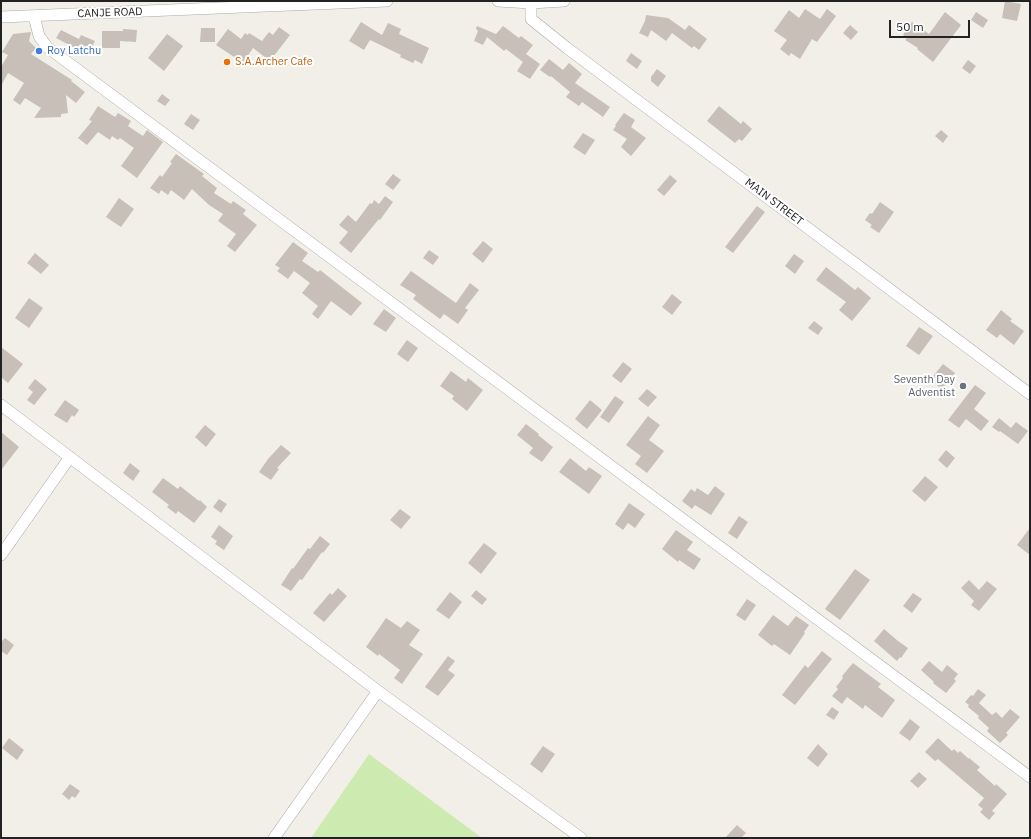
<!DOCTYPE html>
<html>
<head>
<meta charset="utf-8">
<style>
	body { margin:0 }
	#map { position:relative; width:1031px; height:839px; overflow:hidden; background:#f2efe9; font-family:"IBM Plex Sans",sans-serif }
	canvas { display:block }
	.frame { position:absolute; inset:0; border:2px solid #222; pointer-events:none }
	.scale { position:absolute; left:889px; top:20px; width:81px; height:18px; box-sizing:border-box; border:2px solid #222; border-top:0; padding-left:5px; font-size:12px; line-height:14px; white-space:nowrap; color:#222; -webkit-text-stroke:3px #fff; paint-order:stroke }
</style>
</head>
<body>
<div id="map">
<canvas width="1031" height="839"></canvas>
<div class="frame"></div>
<div class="scale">50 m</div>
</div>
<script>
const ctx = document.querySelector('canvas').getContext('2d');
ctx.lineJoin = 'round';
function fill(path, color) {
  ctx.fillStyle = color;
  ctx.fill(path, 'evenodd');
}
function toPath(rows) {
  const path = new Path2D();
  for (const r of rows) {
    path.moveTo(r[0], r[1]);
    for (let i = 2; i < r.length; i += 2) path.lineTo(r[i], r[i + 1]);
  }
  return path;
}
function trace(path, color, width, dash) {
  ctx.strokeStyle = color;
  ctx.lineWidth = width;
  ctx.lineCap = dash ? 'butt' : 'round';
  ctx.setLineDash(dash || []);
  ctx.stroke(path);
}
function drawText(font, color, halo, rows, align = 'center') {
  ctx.font = font + ' "IBM Plex Sans",sans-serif';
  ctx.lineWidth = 4;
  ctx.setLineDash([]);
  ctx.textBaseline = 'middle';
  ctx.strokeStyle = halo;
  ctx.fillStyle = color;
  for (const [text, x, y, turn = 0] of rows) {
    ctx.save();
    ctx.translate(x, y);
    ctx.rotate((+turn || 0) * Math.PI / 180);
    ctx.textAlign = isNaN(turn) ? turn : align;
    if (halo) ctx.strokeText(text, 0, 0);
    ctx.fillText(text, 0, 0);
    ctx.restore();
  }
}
fill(toPath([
	[369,754,482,838,311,838]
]), '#cdebb0');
fill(toPath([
	[1005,1,1021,4,1017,21,1002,18],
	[805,9,820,19,827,9,836,16,817,42,812,39,800,59,791,53,789,56,780,49,787,40,774,31,789,10,799,18],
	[945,12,961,25,933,62,917,49,918,48,905,40,907,38,903,35,912,22,929,34],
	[976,12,988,20,983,28,971,20],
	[646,15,668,18,685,30,689,25,707,39,699,50,694,46,692,48,672,33,666,41,651,30,648,37,639,33,645,21],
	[361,22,382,35,388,23,401,29,399,34,429,48,422,64,415,60,413,63,400,57,401,55,370,40,364,50,349,41],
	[850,25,858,32,851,40,843,33],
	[477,26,496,34,503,26,519,38,521,36,533,45,526,54,540,64,530,79,517,71,523,62,506,49,504,51,487,37,483,45,474,41,478,31,476,29],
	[279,27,290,35,270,61,253,48,243,63,216,45,228,29,241,39,245,33,248,35,249,33,262,41,269,32,273,35],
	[201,28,215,28,215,42,200,42],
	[123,29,137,30,136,42,120,41,120,48,102,48,102,31,123,31],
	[61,30,79,39,81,35,95,41,88,56,74,50,75,48,56,38],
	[31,32,29,41,36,48,31,54,72,80,71,81,85,92,76,103,66,95,68,113,61,114,61,117,34,118,41,108,25,98,20,105,13,100,24,83,8,73,1,86,1,67,8,55,2,52,13,34],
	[167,34,183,46,164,71,148,58],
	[631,53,642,61,637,69,626,61],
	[549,59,563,70,569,63,582,74,575,83,610,107,603,117,582,102,579,106,566,97,570,92,551,76,550,77,540,70],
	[968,60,976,66,970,74,962,68],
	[657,69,666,76,658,87,651,81,651,77],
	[162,94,170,100,165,106,157,101],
	[98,106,115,117,118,113,131,121,128,126,143,136,147,130,163,142,137,178,121,166,134,148,120,138,118,140,112,136,110,140,98,132,87,145,78,138,92,121,89,120],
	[719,106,741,124,743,121,752,129,742,141,739,139,735,143,707,121],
	[624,113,635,120,631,127,646,138,631,156,621,147,627,139,613,130,616,126,615,125],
	[191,114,200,120,193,130,184,124],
	[941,130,948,136,943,143,935,136],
	[583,133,595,140,585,155,573,147],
	[176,154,204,174,202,176,217,188,214,193,231,204,233,201,246,210,243,214,257,225,235,252,227,246,236,234,218,221,223,214,209,205,192,189,184,200,171,190,168,195,161,190,159,194,150,188,160,175,162,177,172,163,170,162],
	[393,174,401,180,393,190,385,184],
	[670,175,677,181,664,196,657,190],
	[385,196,393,202,380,220,379,219,351,253,339,243,348,232,339,225,348,215,356,222,370,203,372,204,374,200,379,204],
	[119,198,134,209,121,227,106,217],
	[880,202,894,212,879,233,870,227,872,225,865,220,870,213,872,214],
	[757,206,765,212,733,253,725,247],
	[483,241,493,249,483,263,472,254],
	[293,242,308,253,302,261,318,272,320,270,362,303,351,316,331,301,318,319,312,314,318,306,302,293,310,283,294,271,288,279,277,271,280,268,275,265],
	[429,250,439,257,433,265,423,258],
	[35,253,49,265,41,274,27,263],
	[794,254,804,261,795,274,785,266],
	[826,267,855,290,858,287,871,298,852,321,839,310,846,302,816,280],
	[411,271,456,303,470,283,479,290,465,308,468,310,458,324,444,314,440,319,413,299,416,295,400,285],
	[672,294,682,302,672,315,662,307],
	[29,298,43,308,29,328,15,318],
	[384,309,396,318,386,332,373,324],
	[1001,310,1012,319,1010,321,1024,331,1014,345,1000,334,997,338,986,330],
	[814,321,823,328,818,335,808,328],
	[919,327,933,336,919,355,906,346],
	[407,340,418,348,408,362,397,354],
	[1,347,23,364,8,383,1,377],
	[623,362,632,369,621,383,612,376],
	[943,364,955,373,942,389,930,380],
	[451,371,466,382,468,378,483,390,467,411,452,399,454,396,440,386],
	[35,379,47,389,34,405,27,400,33,392,28,388],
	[975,385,986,393,974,409,989,421,981,431,966,419,959,428,948,420],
	[647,389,657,397,648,407,638,399],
	[615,396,624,402,609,423,600,417],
	[65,400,79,410,74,417,72,415,67,423,54,415],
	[590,400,602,410,587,429,575,419],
	[648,416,660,425,649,440,664,451,647,473,635,464,641,456,626,445],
	[999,418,1011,428,1016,422,1028,431,1018,444,1000,431,999,432,992,427],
	[526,424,539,434,538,435,553,447,542,462,529,453,533,448,517,435],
	[205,425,216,434,206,447,195,437],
	[1,432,19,447,1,470],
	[281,445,291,453,277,468,279,469,271,480,259,472,268,459],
	[946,450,955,458,947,468,938,460],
	[570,458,586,471,589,467,602,476,589,494,559,472],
	[130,463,140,471,133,481,123,473],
	[925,476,938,487,925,502,912,491],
	[163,478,178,489,180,486,199,501,200,500,207,507,194,523,178,511,176,514,167,507,169,505,152,492],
	[715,486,725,494,711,515,695,505,692,509,682,501,691,489,695,492,697,488,708,495],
	[219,499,227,504,221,513,213,507],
	[629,503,645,514,635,528,628,523,623,530,615,524],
	[400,509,411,517,401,529,390,520],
	[739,516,748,522,737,539,728,533],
	[219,525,233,536,224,550,215,544,217,541,211,537],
	[1030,528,1030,555,1017,545],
	[676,530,693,542,687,550,701,559,694,570,679,560,678,562,662,549],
	[320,536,330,544,323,553,322,552,302,580,300,579,291,591,281,585,292,568,293,569,308,548,310,549],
	[484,543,497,553,481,574,468,563],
	[855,569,870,580,840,620,825,609],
	[969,580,979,590,987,581,997,589,979,611,971,605,974,601,961,588],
	[338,588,347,596,324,622,313,613,330,593,332,595],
	[476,590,487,599,482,605,471,596],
	[450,592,462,602,449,619,436,610],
	[913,593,922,599,912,613,903,606],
	[747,599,756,605,745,621,736,615],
	[773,615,788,626,796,616,809,625,804,632,805,633,790,655,774,644,772,646,758,635],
	[386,618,401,628,407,621,420,630,409,645,423,654,402,684,394,678,400,670,379,654,378,656,366,647],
	[884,629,898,641,908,648,901,658,900,657,897,661,874,641],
	[5,638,14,645,7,655,1,651,1,642],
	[822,651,832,659,795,705,782,695,805,665,808,668],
	[448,656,455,661,448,670,455,675,438,696,425,687],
	[929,661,942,672,947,665,958,674,954,679,956,681,946,693,933,683,934,682,921,670],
	[853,663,881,684,878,687,895,700,882,718,865,705,863,709,847,697,842,704,832,696,838,689,836,687,843,678,842,676],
	[978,689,986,695,979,703,992,715,996,712,1002,718,1010,709,1020,717,1006,733,1008,735,1000,743,987,731,989,728,978,718,979,716,968,707,969,705,965,702,971,695,973,696],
	[832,707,839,712,834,720,826,715],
	[910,719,920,727,910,741,899,733],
	[9,738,24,750,17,760,2,748],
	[938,738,952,751,954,749,958,753,960,751,969,759,969,758,980,767,977,770,995,786,996,784,1007,794,992,811,995,813,989,820,980,812,983,809,978,805,984,798,938,759,935,761,925,752],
	[818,744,828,754,818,767,807,758],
	[543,746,555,754,542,773,530,764],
	[919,772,927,779,918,788,910,781],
	[70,784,80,791,75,798,72,796,69,800,62,794],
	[737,825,746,833,741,838,725,838]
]), '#c7bfb8');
const minor = toPath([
	[498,1,531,3,564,1],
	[531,3,531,19,567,48,1030,394],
	[34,16,39,36,47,47,1030,777],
	[1,17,387,1],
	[1,405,378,691,581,838],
	[1,555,70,457],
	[274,838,378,691]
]);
trace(minor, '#a9a9a9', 12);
trace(minor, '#fff', 11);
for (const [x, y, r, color] of [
	[39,51,4,"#3f7fe0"],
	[227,62,4,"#e8710a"],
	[963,386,4,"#6b7280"]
]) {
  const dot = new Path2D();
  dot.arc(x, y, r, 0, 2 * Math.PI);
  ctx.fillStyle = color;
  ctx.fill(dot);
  trace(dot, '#fff', 1.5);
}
drawText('11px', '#222', '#fff', [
	["CANJE ROAD",110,13,-2],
	["MAIN STREET",774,202,37]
]);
drawText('11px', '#366cbe', '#fff', [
	["Roy Latchu",47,51]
], 'left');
drawText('11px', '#c56008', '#fff', [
	["S.A.Archer Cafe",235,62]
], 'left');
drawText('11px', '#5b616d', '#fff', [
	["Seventh Day",955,380],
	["Adventist",955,393]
], 'right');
</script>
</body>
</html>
